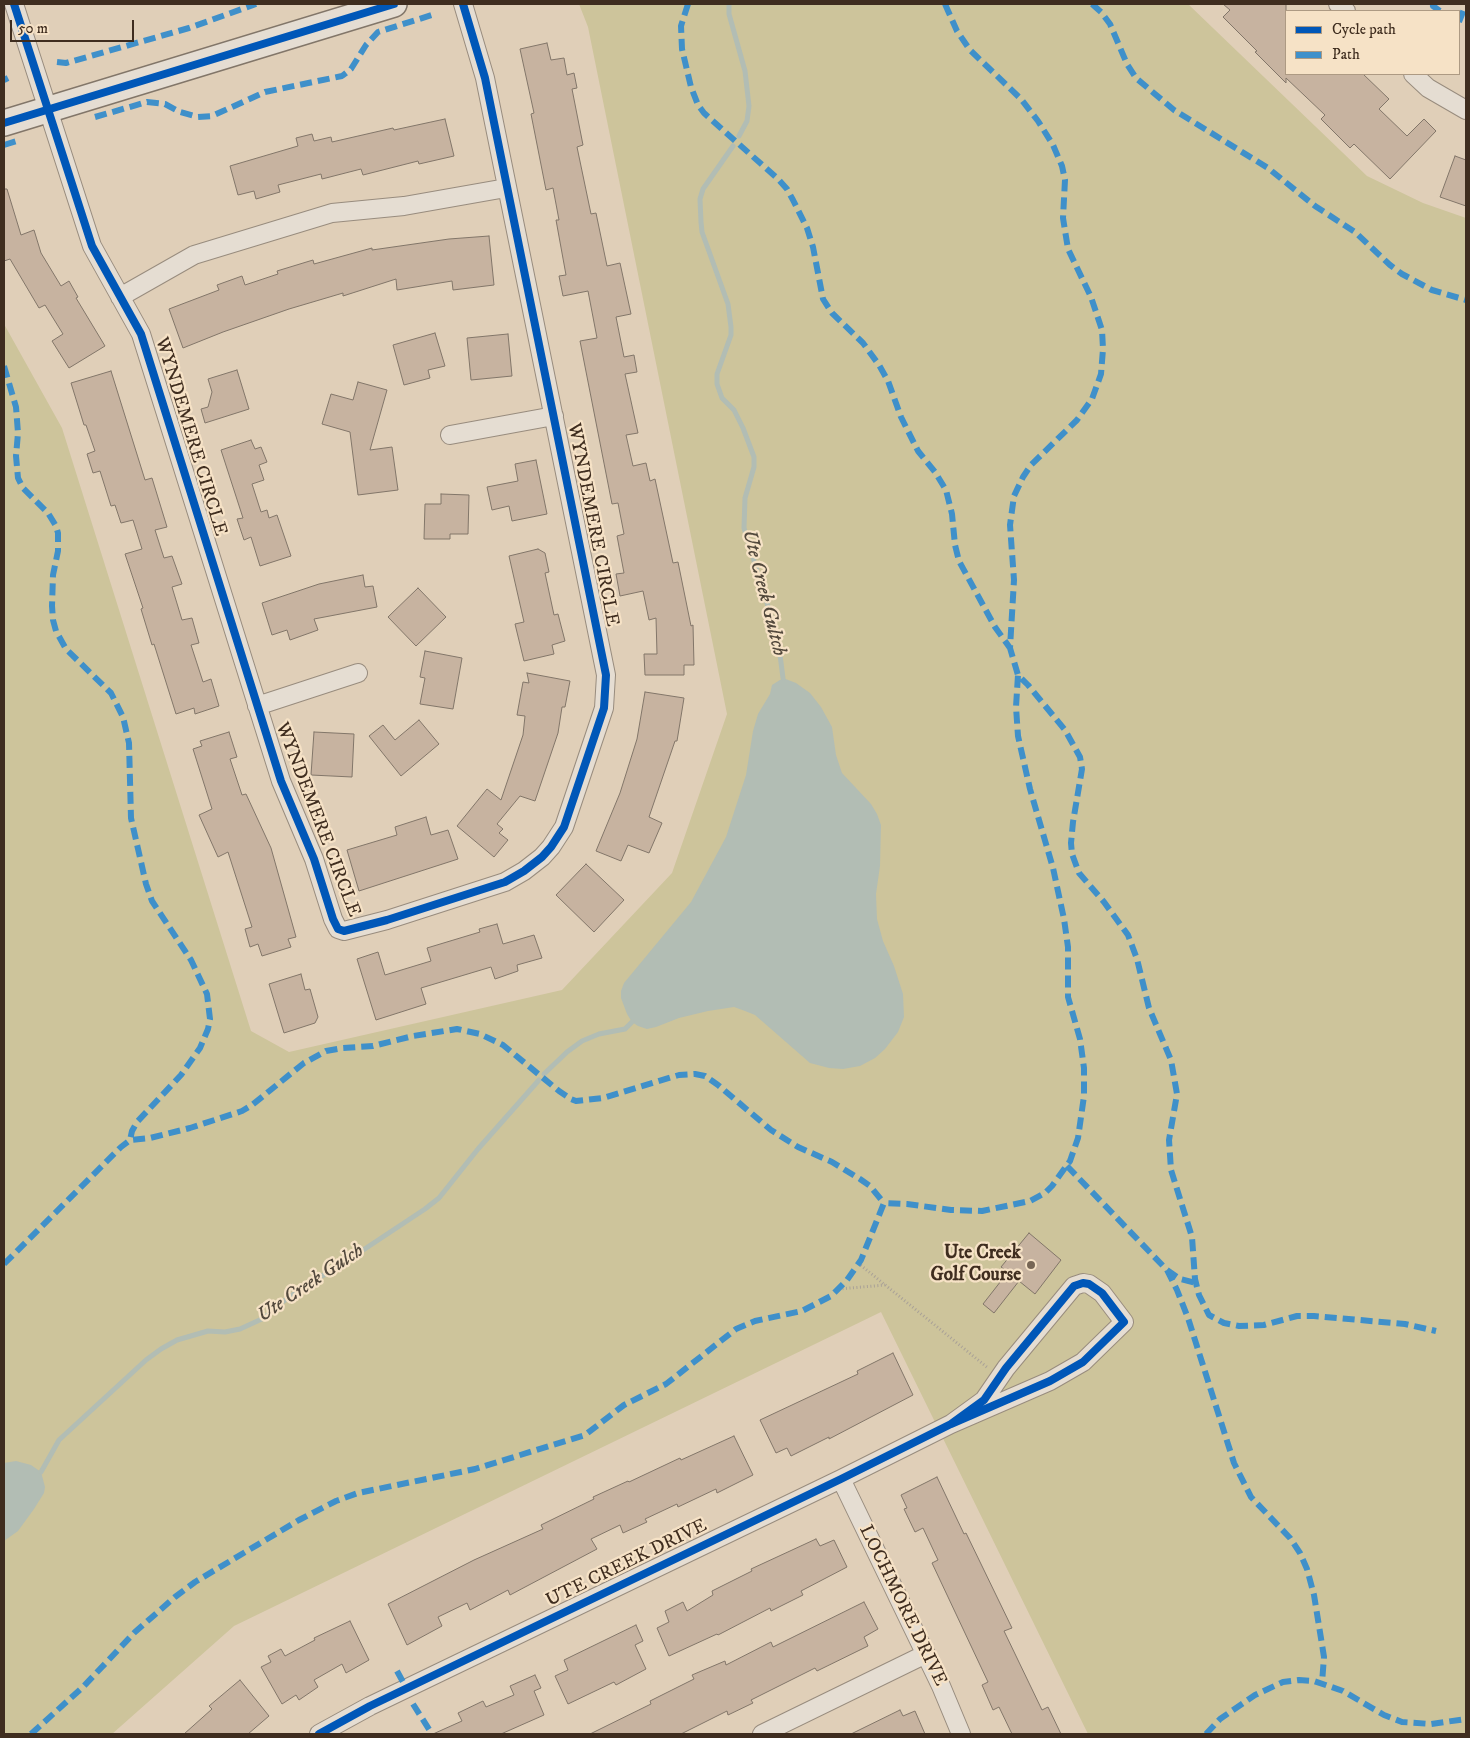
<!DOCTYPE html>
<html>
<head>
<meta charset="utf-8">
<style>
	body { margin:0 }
	#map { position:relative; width:1470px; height:1738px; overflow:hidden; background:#e0cfb8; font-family:"IM FELL DW Pica",serif }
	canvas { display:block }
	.frame { position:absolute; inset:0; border:5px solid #3f2d1f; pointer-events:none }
	.legend { position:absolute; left:1285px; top:10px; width:175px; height:65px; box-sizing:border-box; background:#f6e2c6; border:1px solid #ad9a83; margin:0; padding:6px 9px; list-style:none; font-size:15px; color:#3f2d1f }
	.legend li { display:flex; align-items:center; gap:10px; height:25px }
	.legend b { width:25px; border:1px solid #ad9a83 }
	.scale { position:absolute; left:10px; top:20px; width:124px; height:22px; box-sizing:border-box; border:2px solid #3f2d1f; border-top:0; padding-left:6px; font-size:15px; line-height:18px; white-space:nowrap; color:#3f2d1f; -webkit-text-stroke:4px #f6e2c6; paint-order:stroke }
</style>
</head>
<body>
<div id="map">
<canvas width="1470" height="1738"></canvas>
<div class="frame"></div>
<ul class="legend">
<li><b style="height:6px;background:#0057b8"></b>Cycle path</li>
<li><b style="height:6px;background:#3f90ca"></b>Path</li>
</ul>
<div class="scale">50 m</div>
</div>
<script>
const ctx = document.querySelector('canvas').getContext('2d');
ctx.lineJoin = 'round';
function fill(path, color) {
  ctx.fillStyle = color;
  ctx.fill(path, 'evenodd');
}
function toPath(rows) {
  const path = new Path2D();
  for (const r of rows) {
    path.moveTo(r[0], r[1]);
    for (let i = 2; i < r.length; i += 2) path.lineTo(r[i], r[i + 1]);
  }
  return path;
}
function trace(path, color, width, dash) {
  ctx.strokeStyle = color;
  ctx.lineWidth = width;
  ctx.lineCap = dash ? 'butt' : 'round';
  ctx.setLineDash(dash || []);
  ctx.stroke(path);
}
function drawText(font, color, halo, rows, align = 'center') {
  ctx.font = font + ' "IM FELL DW Pica",serif';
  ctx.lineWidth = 4.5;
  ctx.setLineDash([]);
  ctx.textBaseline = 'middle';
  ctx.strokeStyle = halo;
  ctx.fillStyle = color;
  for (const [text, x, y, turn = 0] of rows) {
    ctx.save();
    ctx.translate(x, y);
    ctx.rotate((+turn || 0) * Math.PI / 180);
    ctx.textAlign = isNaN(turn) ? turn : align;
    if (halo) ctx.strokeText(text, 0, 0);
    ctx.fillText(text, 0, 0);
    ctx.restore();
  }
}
fill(toPath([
	[579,4,1188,4,1367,176,1423,203,1466,218,1466,1734,1088,1734,881,1312,234,1626,112,1734,4,1734,4,324,62,428,251,1031,289,1052,562,990,672,873,727,714,588,27]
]), '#cdc49b');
fill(toPath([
	[783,678,796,683,810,693,821,707,832,727,836,755,842,773,871,804,877,814,881,825,880,866,876,894,877,919,883,941,894,966,903,994,904,1017,898,1032,885,1049,875,1058,860,1066,843,1069,829,1068,810,1063,755,1015,745,1011,734,1007,708,1011,679,1018,656,1027,647,1029,638,1026,632,1022,627,1014,621,998,621,991,624,983,691,902,726,837,746,775,753,731,758,714,770,694,772,685],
	[16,1461,31,1465,41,1472,45,1487,44,1493,34,1509,18,1531,4,1541,4,1463]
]), '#b2bdb4');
trace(toPath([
	[729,4,729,14,745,71,749,106,747,121,739,136],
	[733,146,703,189,700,199,701,222,702,232,728,304,731,327,731,335,717,374,717,384,722,398,734,410,743,428,754,457,754,467,745,498,744,528,778,639,783,678],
	[544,1074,567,1052,582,1041,599,1034,625,1029,632,1022],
	[41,1472,59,1440,146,1360,161,1349,177,1340,208,1331,225,1332,240,1329,264,1318,281,1303,308,1284,336,1268,425,1209,439,1198,478,1149,539,1080]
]), '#b2bdb4', 5);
const building = toPath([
	[1223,4,1286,4,1286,74,1363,74,1389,99,1379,109,1407,136,1424,119,1436,131,1390,179,1354,144,1350,148,1321,119,1325,115,1286,78,1286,83,1255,52,1257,51,1223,17,1230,10,1223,4],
	[547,43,551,60,564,58,567,75,574,73,577,88,572,89,583,145,577,147,591,214,596,213,607,266,620,263,631,314,616,317,624,357,634,355,637,372,625,374,638,433,626,435,633,466,646,463,650,481,655,479,673,563,678,562,691,626,693,625,694,665,684,665,684,675,645,675,644,654,657,654,656,618,649,620,643,591,620,596,616,574,624,573,617,536,624,534,618,503,612,504,580,341,597,338,588,291,563,296,559,276,566,275,556,220,559,220,553,188,546,190,531,114,534,113,520,49,547,43],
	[445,119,454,156,419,164,418,161,363,175,361,169,322,179,321,174,278,185,280,192,256,199,254,191,238,195,230,166,298,146,296,138,312,134,314,141,331,137,332,142,393,128,394,130,445,119],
	[1455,156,1466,160,1466,206,1440,197,1455,156],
	[4,189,7,189,21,235,34,230,41,253,61,286,69,281,78,297,76,298,105,346,69,368,52,341,63,334,45,305,39,308,10,259,4,261,4,189],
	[489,236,494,285,453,290,452,281,397,290,396,279,343,296,343,293,289,309,223,332,183,348,169,309,219,290,217,285,242,276,245,285,278,274,277,271,313,260,314,264,372,248,372,250,449,239,489,236],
	[435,333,445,366,428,370,430,378,404,385,393,345,435,333],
	[508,334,512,376,471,380,467,338,508,334],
	[237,370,249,409,205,423,201,409,208,407,212,392,208,379,237,370],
	[111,371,145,480,152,478,167,527,155,530,164,558,172,556,182,584,172,587,182,620,192,618,199,643,191,645,203,682,211,679,219,706,195,714,194,708,176,714,154,644,152,645,141,609,143,608,125,554,142,549,133,520,121,523,115,505,111,506,100,471,93,473,87,454,95,451,86,425,84,425,71,383,111,371],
	[358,382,387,390,370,450,392,447,398,490,358,495,350,432,322,424,331,394,353,400,358,382],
	[251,440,255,449,261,447,267,462,259,465,264,480,252,484,261,512,267,510,269,518,277,515,291,556,260,566,251,537,244,540,237,519,243,518,221,450,251,440],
	[536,460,547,514,512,521,509,506,492,510,487,487,518,481,515,464,536,460],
	[441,494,469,495,468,534,450,534,450,539,424,539,425,504,441,504,441,494],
	[538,549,545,553,549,572,545,573,554,615,558,614,565,641,552,645,554,654,524,661,515,624,524,622,509,556,538,549],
	[363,575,365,587,373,586,377,607,314,619,318,630,290,640,287,630,272,635,262,603,319,584,363,575],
	[418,588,446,617,416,646,388,617,418,588],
	[425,651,462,658,453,709,420,704,425,678,420,677,425,651],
	[527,673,570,681,565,707,562,707,558,733,535,801,520,796,497,824,503,829,499,833,508,840,494,857,457,826,487,789,501,800,523,735,525,716,517,715,523,682,529,683,527,673],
	[645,692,684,698,677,741,675,741,649,817,662,823,649,853,628,845,621,861,596,851,620,793,637,739,645,692],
	[419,720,439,744,401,776,369,736,383,725,395,740,419,720],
	[229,732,237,757,230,759,242,795,246,794,271,848,296,937,288,939,291,947,262,956,258,944,250,947,245,929,252,927,228,852,218,857,199,815,212,809,193,749,202,746,200,741,229,732],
	[314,732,354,734,352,777,311,775,314,732],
	[426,817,431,835,448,830,458,859,359,891,347,850,397,835,395,827,426,817],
	[586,864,624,900,594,932,556,895,586,864],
	[497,924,503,944,534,935,542,958,517,965,518,971,495,979,491,967,421,988,426,1004,376,1020,357,959,378,952,385,975,431,961,427,948,480,932,479,929,497,924],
	[301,974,305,990,310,989,318,1017,315,1023,284,1033,269,984,301,974],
	[1029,1233,1061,1260,1035,1294,1019,1281,994,1313,983,1304,1008,1272,1001,1267,1029,1233],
	[893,1353,913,1395,829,1439,829,1437,791,1456,787,1448,776,1453,760,1420,858,1374,857,1371,893,1353],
	[734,1436,753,1475,717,1493,716,1489,678,1507,677,1504,645,1519,647,1522,623,1533,620,1525,591,1539,597,1549,510,1595,508,1590,470,1610,467,1603,438,1617,442,1626,407,1645,388,1604,474,1560,543,1529,541,1525,594,1499,593,1497,628,1481,629,1482,680,1458,681,1460,734,1436],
	[937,1477,964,1534,966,1533,1012,1628,1004,1631,1042,1710,1048,1707,1061,1734,1012,1734,999,1707,993,1710,982,1685,988,1682,932,1563,938,1560,923,1528,915,1532,904,1509,907,1508,901,1495,937,1477],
	[816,1539,820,1546,834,1540,847,1567,801,1591,803,1595,771,1611,770,1608,718,1635,717,1634,669,1656,657,1628,669,1622,665,1611,683,1602,687,1611,713,1595,712,1591,752,1571,751,1569,816,1539],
	[864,1602,878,1629,864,1637,868,1646,817,1671,815,1668,751,1700,753,1703,728,1715,727,1711,681,1734,590,1734,651,1704,650,1701,694,1679,692,1675,725,1661,726,1665,771,1642,773,1647,864,1602],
	[350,1621,369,1660,346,1673,342,1664,314,1680,318,1687,299,1700,296,1695,282,1704,261,1667,271,1662,268,1656,281,1649,285,1656,315,1640,314,1638,350,1621],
	[636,1625,643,1641,635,1645,646,1669,616,1685,614,1682,568,1704,555,1676,568,1670,564,1660,636,1625],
	[535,1675,541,1688,534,1691,544,1715,501,1734,433,1734,462,1721,458,1713,483,1701,486,1707,514,1695,510,1686,535,1675],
	[240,1680,269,1716,248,1734,184,1734,212,1709,209,1706,240,1680],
	[900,1710,903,1716,915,1711,925,1734,851,1734,900,1710]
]);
fill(building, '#c7b3a0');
trace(building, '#827669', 1);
const minor = toPath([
	[14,4,92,246,141,334,281,781,314,859,333,919,338,929,344,931,387,920,505,882,524,871,542,857,551,847,564,827,604,708,606,675,485,78,463,4],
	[1338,4,1346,11],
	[1413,74,1428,88,1466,110],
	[120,297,194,255,332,213,404,206,506,188],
	[450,435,554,416],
	[257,706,358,673],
	[841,1479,941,1686,961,1734],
	[319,1734,370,1706,841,1479,951,1424,1050,1381,1083,1362,1124,1322,1102,1293,1089,1284,1083,1283,1074,1286,1006,1368,984,1400,951,1424],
	[762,1734,926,1654]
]);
const secondary = toPath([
	[4,123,394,4]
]);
trace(minor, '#988c7e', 20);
trace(secondary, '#827669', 28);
trace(toPath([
	[858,1263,988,1368],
	[839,1289,885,1285]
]), '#a9a197', 3, [1, 2.5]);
trace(minor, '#e5ddd2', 18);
trace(secondary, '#e5ddd2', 25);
trace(toPath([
	[688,4,681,26,682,49,691,87,698,105,704,113,778,179,787,189,793,200,807,228,813,247,823,299,832,313,863,343,879,365,888,381,901,417,918,451,935,472,946,490,952,514,955,545,959,561,995,627,1010,648],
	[945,4,957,31,970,50,1021,99,1038,121,1053,145,1062,166,1065,180,1063,218,1068,249,1091,297,1102,330,1103,349,1101,374,1092,399,1077,420,1031,465,1023,477,1014,496,1010,525,1014,580,1010,648,1018,675,1028,685,1065,730,1080,757,1082,769,1073,822,1071,843,1072,854,1079,873,1104,902,1128,935,1137,959,1149,1008,1171,1060,1177,1094,1169,1140,1171,1170,1192,1237,1195,1279,1199,1295,1209,1315,1224,1323,1239,1326,1264,1325,1297,1316,1314,1316,1405,1324,1436,1331],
	[1092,4,1101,12,1110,24,1127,64,1136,78,1174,110,1268,168,1315,206,1355,232,1390,265,1402,274,1432,290,1466,300],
	[1436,4,1433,6,1440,11],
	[1459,22,1466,4],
	[57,62,66,63,189,28,256,4],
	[4,80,8,78],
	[95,117,147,102,165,104,180,112,198,117,212,116,265,92,342,76,351,69,366,45,378,32,435,14],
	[4,145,20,140],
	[4,366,16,407,18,433,16,456,18,478,23,488,48,513,56,526,58,533,58,551,53,575,52,606,53,620,56,631,66,649,111,693,123,717,129,743,131,818,146,884,152,901,191,960,207,994,210,1019,208,1029,200,1048,181,1075,137,1122,132,1131,130,1140],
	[1067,1166,1167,1270,1180,1279,1196,1283],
	[4,1264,121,1147,130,1140,150,1138,190,1128,242,1111,252,1105,304,1063,326,1051,343,1048,373,1046,413,1036,457,1029,480,1034,503,1045,559,1091,571,1099,576,1101,603,1098,679,1075,695,1074,705,1076,718,1085,771,1130,798,1147,832,1162,860,1179,870,1186,884,1203],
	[1167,1270,1177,1290,1188,1318,1234,1463,1251,1497,1290,1538,1300,1553,1307,1569,1314,1595,1324,1657,1322,1683],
	[397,1671,403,1682],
	[413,1704,432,1734],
	[31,1734,83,1687,135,1632,175,1597,195,1582,299,1520,336,1501,358,1493,475,1469,585,1435,624,1405,666,1384,736,1329,755,1321,802,1311,831,1296,847,1280,861,1260,884,1203,907,1204,951,1210,982,1211,1030,1201,1045,1193,1052,1186,1070,1161,1078,1138,1084,1096,1084,1068,1080,1039,1068,997,1068,947,1064,919,1053,868,1030,789,1018,736,1016,707,1018,675],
	[1206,1734,1220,1719,1255,1695,1283,1682,1299,1680,1314,1681,1343,1691,1384,1715,1402,1722,1431,1724,1466,1719]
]), '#3f90ca', 6, [12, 6]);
trace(toPath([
	[14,4,92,246,141,334,281,781,314,859,333,919,338,929,344,931,387,920,505,882,524,871,542,857,551,847,564,827,604,708,606,675,485,78,463,4],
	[4,123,394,4],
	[319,1734,370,1706,841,1479,951,1424,1050,1381,1083,1362,1124,1322,1102,1293,1089,1284,1083,1283,1074,1286,1006,1368,984,1400,951,1424]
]), '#0057b8', 8);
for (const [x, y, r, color] of [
	[1031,1265,5,"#765"]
]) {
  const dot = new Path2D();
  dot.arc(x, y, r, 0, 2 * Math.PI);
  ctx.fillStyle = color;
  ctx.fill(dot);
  trace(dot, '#f6e2c6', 2);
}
drawText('19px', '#3f2d1f', '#f6e2c6', [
	["WYNDEMERE CIRCLE",190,437,73],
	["WYNDEMERE CIRCLE",592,525,79],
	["WYNDEMERE CIRCLE",317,820,69],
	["UTE CREEK DRIVE",627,1564,-26],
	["LOCHMORE DRIVE",902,1606,64]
]);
drawText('bold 19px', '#3f2d1f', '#f6e2c6', [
	["Ute Creek",1021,1254],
	["Golf Course",1021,1276]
], 'right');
drawText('italic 20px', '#52483c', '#f6e2c6', [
	["Ute Creek Gultch",763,593,76],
	["Ute Creek Gulch",311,1284,-34]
]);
</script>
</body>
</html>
